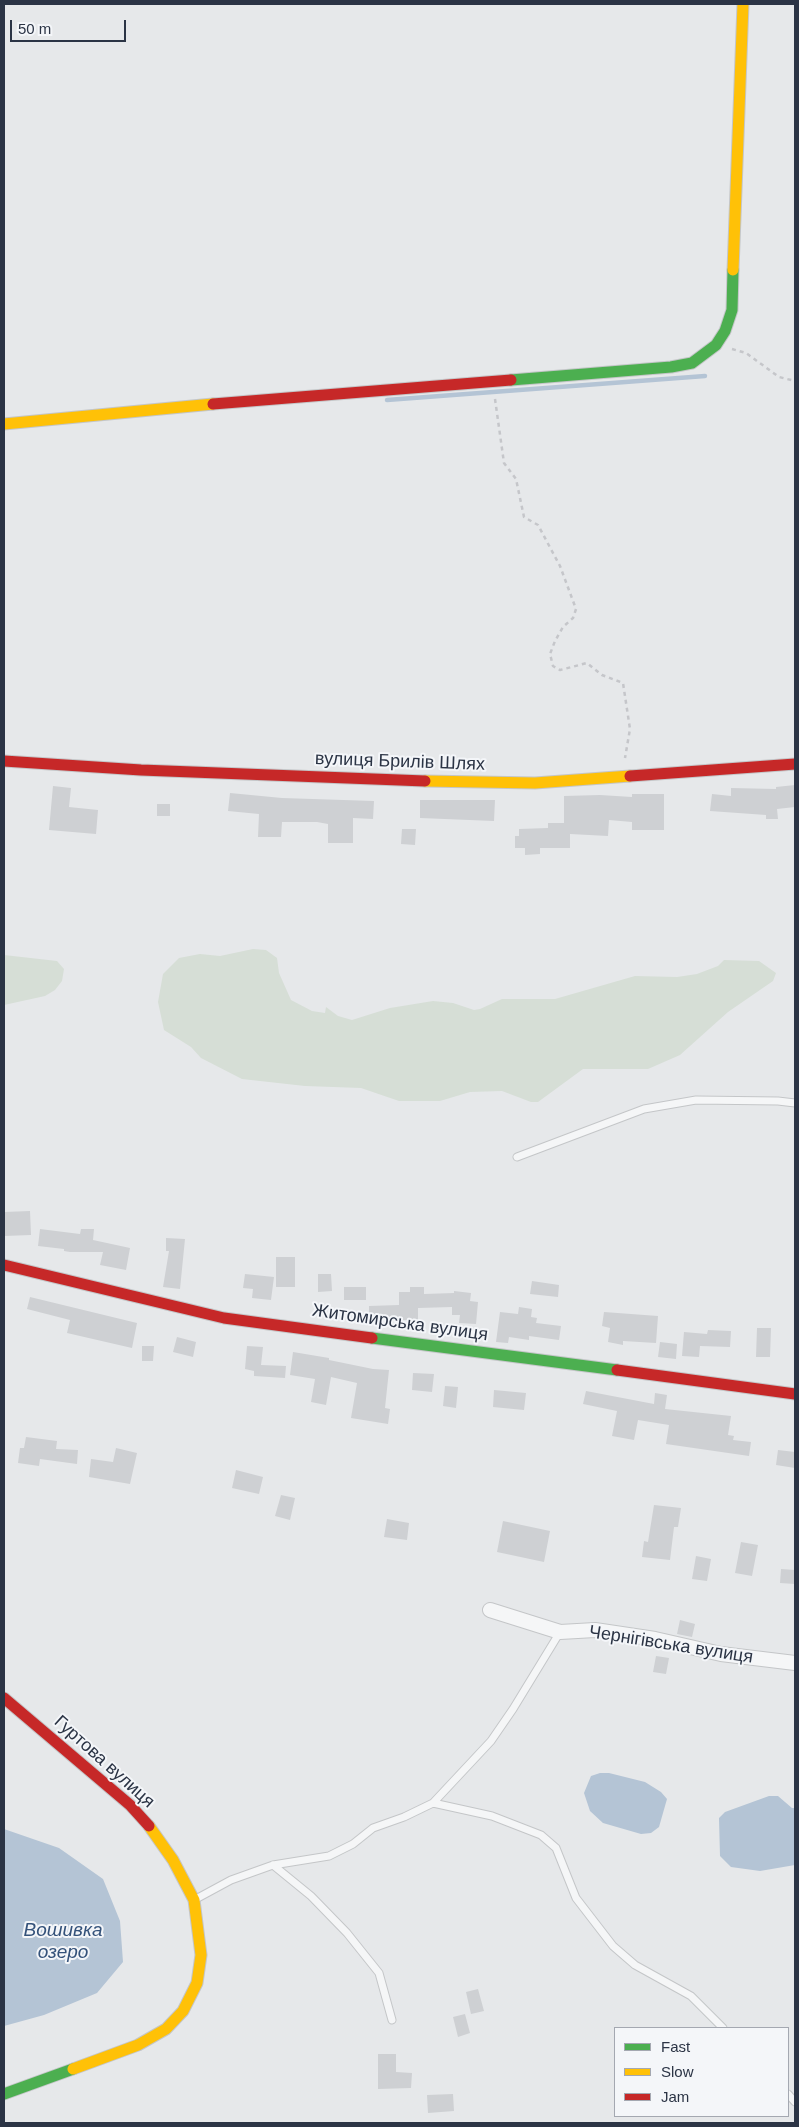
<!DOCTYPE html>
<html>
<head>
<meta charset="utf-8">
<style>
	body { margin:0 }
	#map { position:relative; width:799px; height:2127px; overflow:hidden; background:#e6e8ea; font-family:Helvetica,sans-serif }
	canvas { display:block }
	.frame { position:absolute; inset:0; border:5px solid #2b3445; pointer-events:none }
	.legend { position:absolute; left:614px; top:2027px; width:175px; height:90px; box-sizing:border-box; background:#f4f6f9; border:1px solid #a4a8b1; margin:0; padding:6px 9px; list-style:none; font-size:15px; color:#2b3445 }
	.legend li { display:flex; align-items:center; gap:10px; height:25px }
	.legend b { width:25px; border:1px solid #a4a8b1 }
	.scale { position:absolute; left:10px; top:20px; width:116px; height:22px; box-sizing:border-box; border:2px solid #2b3445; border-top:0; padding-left:6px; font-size:15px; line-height:18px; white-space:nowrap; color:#2b3445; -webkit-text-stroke:4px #f4f6f9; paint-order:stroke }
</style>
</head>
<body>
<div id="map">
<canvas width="799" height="2127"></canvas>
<div class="frame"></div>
<ul class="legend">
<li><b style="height:6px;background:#4caf50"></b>Fast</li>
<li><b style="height:6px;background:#ffc107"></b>Slow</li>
<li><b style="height:6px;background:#c62828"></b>Jam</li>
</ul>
<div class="scale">50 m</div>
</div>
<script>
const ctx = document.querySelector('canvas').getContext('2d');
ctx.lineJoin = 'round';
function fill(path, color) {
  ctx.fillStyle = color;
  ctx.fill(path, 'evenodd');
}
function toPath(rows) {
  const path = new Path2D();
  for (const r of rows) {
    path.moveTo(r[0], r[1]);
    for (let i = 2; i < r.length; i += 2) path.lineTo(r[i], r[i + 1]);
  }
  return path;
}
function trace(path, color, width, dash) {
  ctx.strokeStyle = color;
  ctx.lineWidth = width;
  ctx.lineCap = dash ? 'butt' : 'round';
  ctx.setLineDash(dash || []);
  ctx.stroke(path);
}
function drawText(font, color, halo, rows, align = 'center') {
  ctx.font = font + ' Helvetica,sans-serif';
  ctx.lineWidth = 4;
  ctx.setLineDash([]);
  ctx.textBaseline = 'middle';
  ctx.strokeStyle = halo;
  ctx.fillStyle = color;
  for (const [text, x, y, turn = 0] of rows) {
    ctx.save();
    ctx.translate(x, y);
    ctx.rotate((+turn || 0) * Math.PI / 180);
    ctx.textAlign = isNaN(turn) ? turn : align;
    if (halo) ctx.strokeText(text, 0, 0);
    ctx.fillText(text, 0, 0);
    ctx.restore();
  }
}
fill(toPath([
	[253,949,266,950,277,958,279,973,291,1000,312,1011,325,1013,326,1007,338,1016,352,1020,390,1008,433,1001,453,1003,474,1010,480,1009,502,999,555,999,635,976,677,977,697,974,718,966,724,960,759,961,776,973,773,981,728,1012,680,1055,648,1069,583,1069,538,1102,531,1102,502,1091,470,1092,440,1101,399,1101,361,1088,305,1086,242,1079,201,1058,191,1047,164,1030,158,1002,163,974,179,958,200,954,220,956],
	[4,955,57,961,64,969,62,981,55,990,45,996,4,1005]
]), '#d6ded6');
fill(toPath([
	[600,1773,609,1773,645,1782,661,1792,667,1799,659,1827,651,1833,641,1834,603,1823,590,1811,584,1793,591,1776],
	[769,1796,778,1796,792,1808,795,1808,795,1865,760,1871,731,1867,720,1856,719,1818,725,1812],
	[4,1829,59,1848,103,1879,120,1921,123,1962,97,1993,44,2015,4,2026]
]), '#b4c4d5');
trace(toPath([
	[387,400,705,376]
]), '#b4c4d5', 4.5);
fill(toPath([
	[795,785,795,807,777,809,778,819,766,819,766,815,710,811,712,794,731,796,731,788,776,789,776,787],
	[53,786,71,788,69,807,98,810,96,834,49,830],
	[230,793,282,798,374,801,373,819,353,818,353,843,328,843,328,824,317,822,282,822,281,837,258,837,259,814,228,811],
	[632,794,664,794,664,830,632,830,632,822,609,820,608,836,570,834,570,848,540,848,540,854,525,855,525,848,515,848,515,836,519,836,519,829,548,828,548,823,564,823,564,796,600,795,632,797],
	[420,800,495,800,494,821,420,818],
	[157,804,170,804,170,816,157,816],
	[402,829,416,829,415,845,401,844],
	[30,1211,31,1235,4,1236,4,1212],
	[40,1229,80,1234,81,1229,94,1229,93,1240,130,1248,126,1270,100,1265,103,1252,70,1252,64,1251,64,1249,38,1246],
	[166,1238,185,1239,180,1289,163,1287,169,1251,166,1251],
	[276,1257,295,1257,295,1287,276,1287],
	[245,1274,274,1277,271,1300,252,1298,253,1289,243,1288],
	[318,1274,331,1274,332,1291,318,1292],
	[532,1281,559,1285,558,1297,530,1294],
	[344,1287,366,1287,366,1300,344,1300],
	[410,1287,424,1287,424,1294,454,1293,454,1291,471,1293,470,1301,478,1302,476,1324,459,1323,460,1315,452,1315,452,1307,418,1308,418,1320,399,1320,399,1317,369,1318,369,1306,399,1305,399,1292,410,1292],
	[30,1297,137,1323,132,1348,67,1333,70,1320,27,1309],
	[519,1307,532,1309,531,1317,537,1318,536,1323,561,1326,559,1340,529,1336,529,1340,509,1337,508,1343,496,1342,500,1312,518,1314],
	[604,1312,658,1316,656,1343,623,1341,623,1345,608,1342,610,1328,602,1326],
	[757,1328,771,1328,770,1357,756,1357],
	[708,1330,731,1331,730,1347,700,1346,699,1357,682,1356,684,1332,707,1334],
	[177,1337,196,1342,193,1357,173,1352],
	[660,1342,677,1344,676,1359,658,1357],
	[142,1346,154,1346,153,1361,142,1361],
	[247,1346,263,1347,261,1365,286,1366,285,1378,254,1376,254,1371,245,1369],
	[293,1352,329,1358,329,1360,373,1369,389,1370,385,1408,390,1409,388,1424,351,1418,357,1383,331,1377,326,1405,311,1402,315,1379,290,1375],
	[413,1373,434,1374,432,1392,412,1390],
	[445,1386,458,1387,456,1408,443,1406],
	[494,1390,526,1393,524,1410,493,1407],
	[586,1391,654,1404,655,1393,667,1395,665,1409,731,1416,728,1435,734,1436,733,1440,751,1442,749,1456,666,1444,669,1425,638,1420,634,1440,612,1436,617,1411,583,1404],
	[26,1437,57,1441,56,1449,78,1450,77,1464,40,1459,39,1466,18,1463,20,1448,24,1448],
	[116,1448,137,1453,130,1484,89,1477,91,1459,113,1462],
	[778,1450,795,1452,795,1468,776,1465],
	[236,1470,263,1477,259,1494,232,1488],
	[281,1495,295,1498,290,1520,275,1516],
	[654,1505,681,1508,678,1527,674,1527,670,1560,642,1557,644,1541,648,1542],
	[387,1519,409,1523,407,1540,384,1537],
	[503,1521,550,1531,544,1562,497,1552],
	[741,1542,758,1545,752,1576,735,1573],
	[696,1556,711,1559,707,1581,692,1579],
	[781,1569,795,1570,795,1584,780,1583],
	[680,1620,695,1624,692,1637,677,1634],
	[656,1656,669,1658,666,1674,653,1672],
	[478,1989,484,2011,471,2014,466,1992],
	[465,2014,470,2033,458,2037,453,2017],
	[378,2054,396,2054,396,2072,412,2073,411,2088,378,2089],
	[453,2094,454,2111,428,2113,427,2095]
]), '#ced0d3');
const lane = toPath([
	[517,1157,644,1109,696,1100,778,1101,795,1103],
	[433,1803,492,1816,541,1835,556,1848,576,1898,613,1946,635,1965,691,1996,723,2028],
	[273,1865,311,1896,347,1933,379,1973,392,2020],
	[194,1900,231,1880,273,1865,329,1856,353,1844,373,1828,404,1817,433,1803,491,1741,513,1709,560,1632],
	[788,2094,795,2102]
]);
const street = toPath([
	[490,1610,560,1632,595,1630,655,1639,721,1654,795,1663]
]);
const fast = toPath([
	[511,380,671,367,692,363,716,345,725,331,732,310,733,270],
	[372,1338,617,1370],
	[4,2094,73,2069]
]);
const slow = toPath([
	[733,270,743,4],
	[4,424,213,404],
	[425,781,535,783,630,776],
	[73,2069,138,2045,166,2029,183,2011,197,1983,201,1955,194,1900,173,1860,149,1826]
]);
const jam = toPath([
	[213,404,511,380],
	[4,761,141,770,425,781],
	[630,776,795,764],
	[4,1265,224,1318,372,1338],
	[617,1370,795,1394],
	[4,1698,130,1805,149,1826]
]);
trace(lane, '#c4c6c8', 9);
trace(street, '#c4c6c8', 16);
trace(fast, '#c4c6c8', 13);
trace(slow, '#c4c6c8', 13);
trace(jam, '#c4c6c8', 13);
trace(toPath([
	[732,349,746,353,779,377,795,381],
	[495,399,504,463,516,479,524,517,538,525,560,566,576,609,573,618,563,627,555,641,550,654,553,666,560,670,587,663,602,675,623,683,630,729,625,758]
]), '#c5c6ca', 2.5, [4, 4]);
trace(lane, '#f5f6f7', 7);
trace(street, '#f5f6f7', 14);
trace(fast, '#4caf50', 11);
trace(slow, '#ffc107', 11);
trace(jam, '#c62828', 11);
drawText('18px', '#2b3445', '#f4f6f9', [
	["вулиця Брилів Шлях",400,762,2],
	["Житомирська вулиця",400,1323,8],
	["Чернігівська вулиця",671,1645,9],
	["Гуртова вулиця",104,1762,42]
]);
drawText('italic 19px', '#34527a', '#f4f6f9', [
	["Вошивка",63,1931],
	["озеро",63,1953]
]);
</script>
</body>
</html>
